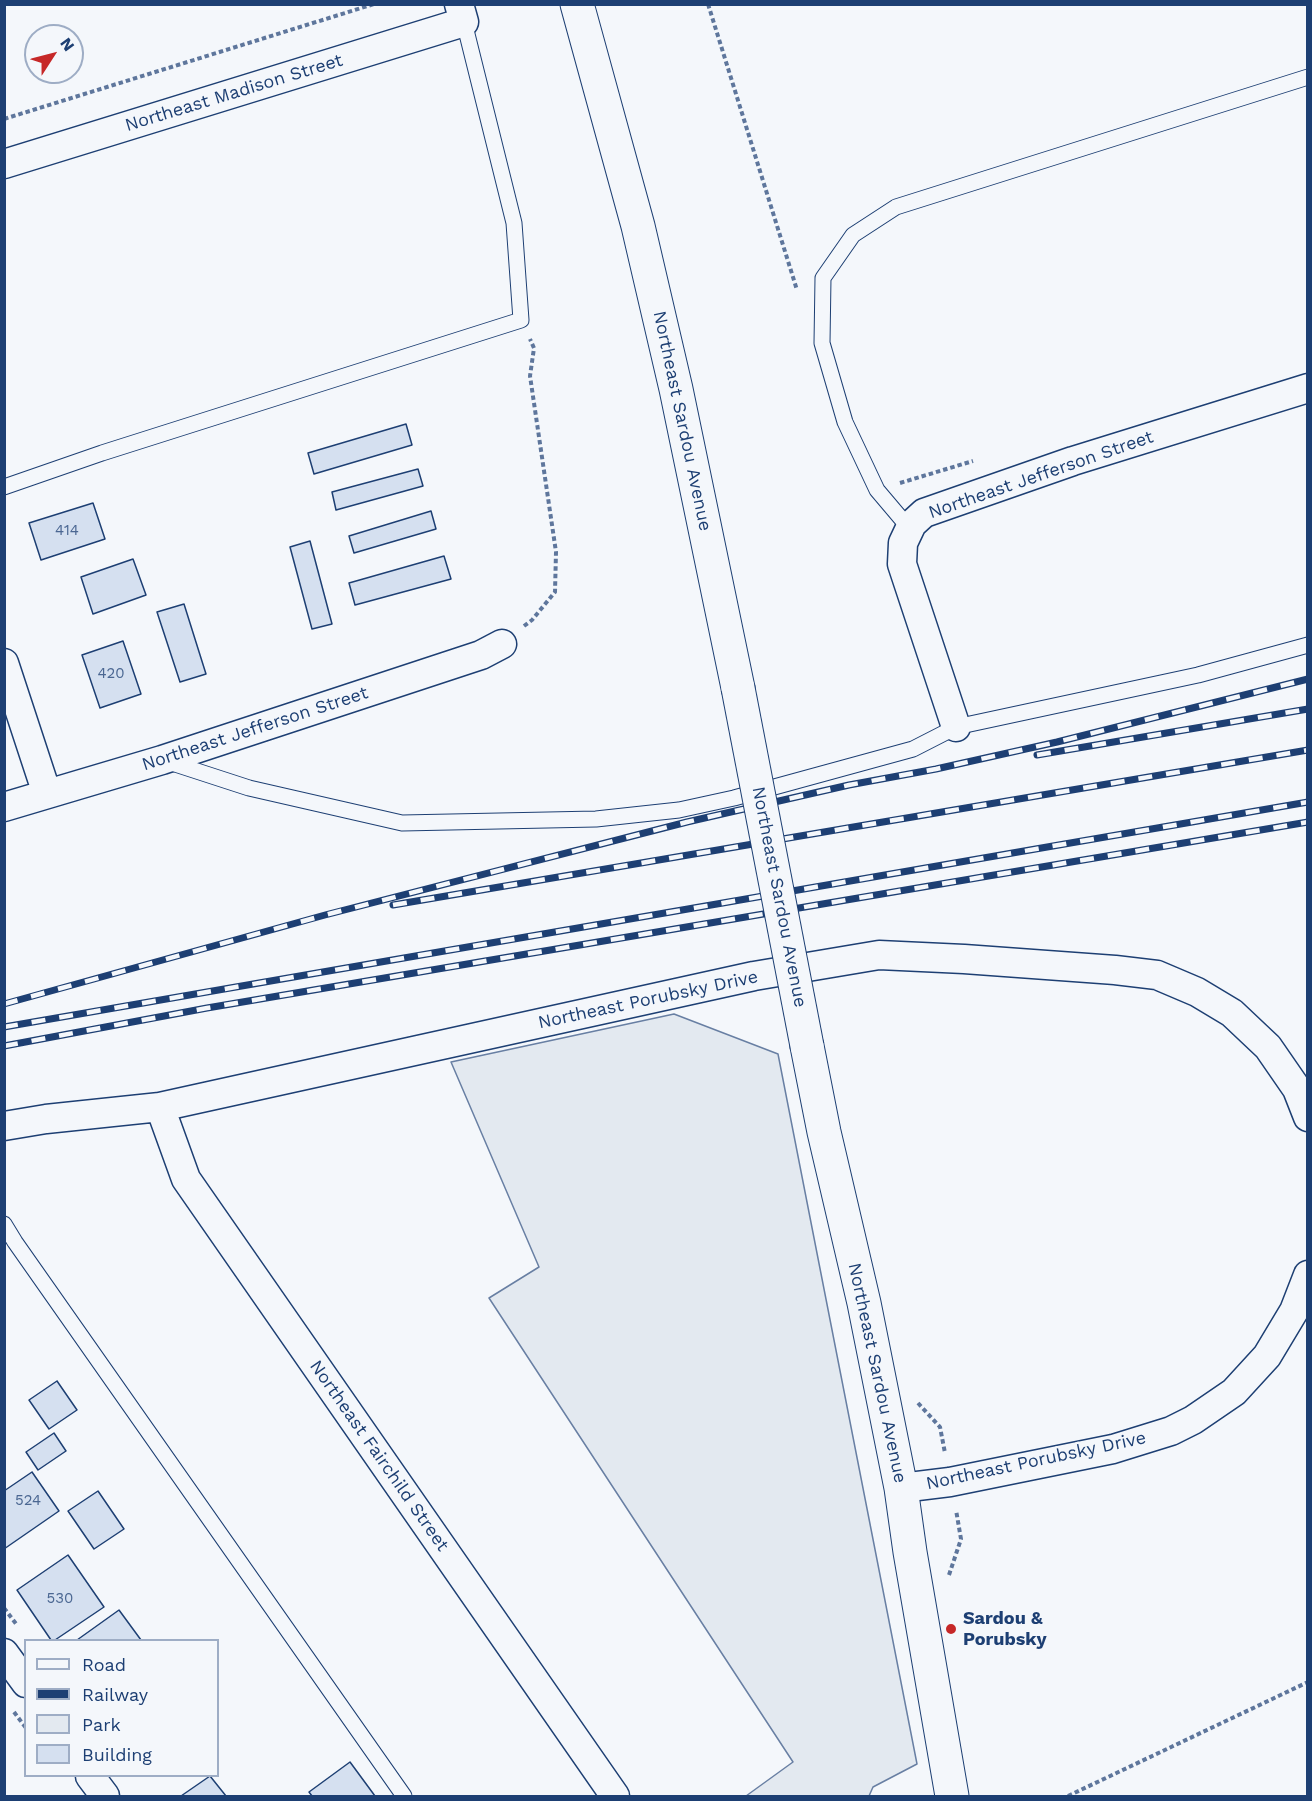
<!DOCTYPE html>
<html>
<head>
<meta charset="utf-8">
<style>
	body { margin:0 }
	#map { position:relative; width:1312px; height:1801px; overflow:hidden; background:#f4f7fb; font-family:"Work Sans",sans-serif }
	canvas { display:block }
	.frame { position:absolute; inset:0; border:6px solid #1d3f73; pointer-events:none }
	.legend { position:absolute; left:24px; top:1639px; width:195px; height:138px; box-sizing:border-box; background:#f4f7fb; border:2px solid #9eadc5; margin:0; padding:8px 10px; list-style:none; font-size:18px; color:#1d3f73 }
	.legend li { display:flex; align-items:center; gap:12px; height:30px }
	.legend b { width:30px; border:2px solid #9eadc5 }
	.north { position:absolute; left:24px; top:24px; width:60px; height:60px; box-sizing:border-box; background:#f4f7fb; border:2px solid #9eadc5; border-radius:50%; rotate:54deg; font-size:16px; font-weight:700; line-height:24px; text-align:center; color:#1d3f73 }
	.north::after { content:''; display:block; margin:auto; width:21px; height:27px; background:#c62828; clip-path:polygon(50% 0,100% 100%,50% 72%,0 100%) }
</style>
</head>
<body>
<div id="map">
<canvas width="1312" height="1801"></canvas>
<div class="frame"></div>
<ul class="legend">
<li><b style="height:8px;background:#f4f7fb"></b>Road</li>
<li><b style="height:8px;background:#1d3f73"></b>Railway</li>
<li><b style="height:16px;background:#e3e9f0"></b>Park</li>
<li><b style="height:16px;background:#d5e0f0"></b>Building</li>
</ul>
<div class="north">N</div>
</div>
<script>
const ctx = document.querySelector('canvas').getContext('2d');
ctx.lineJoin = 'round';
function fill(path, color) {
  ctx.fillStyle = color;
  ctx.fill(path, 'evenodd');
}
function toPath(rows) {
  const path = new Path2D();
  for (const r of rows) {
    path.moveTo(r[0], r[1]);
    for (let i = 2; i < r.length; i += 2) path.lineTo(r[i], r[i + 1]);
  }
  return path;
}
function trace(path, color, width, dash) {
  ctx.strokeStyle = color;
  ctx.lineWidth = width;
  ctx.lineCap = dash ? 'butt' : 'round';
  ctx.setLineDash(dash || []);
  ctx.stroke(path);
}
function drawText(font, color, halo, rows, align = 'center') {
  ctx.font = font + ' "Work Sans",sans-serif';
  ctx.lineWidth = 4.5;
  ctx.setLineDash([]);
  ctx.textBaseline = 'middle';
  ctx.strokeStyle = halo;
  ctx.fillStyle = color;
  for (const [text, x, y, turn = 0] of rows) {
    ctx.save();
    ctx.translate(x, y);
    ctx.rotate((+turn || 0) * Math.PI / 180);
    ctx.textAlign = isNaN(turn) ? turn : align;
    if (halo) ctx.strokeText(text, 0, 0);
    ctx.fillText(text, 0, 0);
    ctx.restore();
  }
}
const green = toPath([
	[674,1014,778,1054,917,1764,873,1787,869,1796,746,1796,793,1762,489,1298,539,1267,451,1062,674,1014]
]);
fill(green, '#e3e9f0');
trace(green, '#687fa3', 1.5);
const building = toPath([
	[406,424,412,445,314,474,308,453,406,424],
	[418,469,423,486,336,510,332,492,418,469],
	[93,503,105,539,41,560,29,523,93,503],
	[431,511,436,529,354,553,349,536,431,511],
	[310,541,332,624,312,629,290,547,310,541],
	[444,556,451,579,355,605,349,583,444,556],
	[133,559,146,595,93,614,81,577,133,559],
	[184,604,206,674,180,682,157,612,184,604],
	[123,641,141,694,100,708,82,655,123,641],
	[57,1381,77,1410,49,1429,29,1400,57,1381],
	[54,1433,66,1451,38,1470,26,1452,54,1433],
	[32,1472,59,1511,4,1549,4,1491,32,1472],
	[98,1491,124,1529,94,1549,68,1511,98,1491],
	[68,1555,104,1607,55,1640,51,1640,17,1590,68,1555],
	[119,1610,141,1640,77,1640,119,1610],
	[350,1762,375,1796,312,1796,309,1792,350,1762],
	[210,1776,226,1796,181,1796,210,1776]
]);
fill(building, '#d5e0f0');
trace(building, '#1d3f73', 1.5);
const service = toPath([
	[4,487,102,453,521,320,514,223,464,22],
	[910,529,877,490,845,422,822,343,823,278,853,235,896,207,1308,77],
	[166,761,249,788,402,823,596,819,679,810,734,798,913,749,956,727,1198,675,1308,645],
	[4,1224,15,1242,404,1796]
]);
const minor = toPath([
	[4,164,464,22,459,4],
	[4,663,47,794],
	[956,727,902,564,903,543,912,524,924,513,1073,461,1308,388],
	[4,807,162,760,481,655,502,644],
	[160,1107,186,1179,615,1796],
	[4,1126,46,1119,160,1107,754,976,879,955,964,959,1115,970,1157,975,1197,992,1232,1013,1268,1047,1297,1089,1308,1117],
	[901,1488,950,1482,1113,1449,1171,1431,1193,1420,1234,1392,1267,1356,1294,1311,1308,1275],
	[4,1653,26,1683],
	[90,1776,105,1796]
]);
const secondary = toPath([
	[577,4,638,226,676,389,738,688],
	[807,1046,824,1132,864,1303,901,1488,910,1552,952,1796]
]);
trace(service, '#1d3f73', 17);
trace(minor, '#1d3f73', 31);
trace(secondary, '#1d3f73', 35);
trace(toPath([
	[708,4,797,290],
	[4,119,374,4],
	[900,483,973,461],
	[524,626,532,620,555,592,556,552,530,376,534,348,530,339],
	[918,1403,940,1427,945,1453],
	[949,1575,961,1539,956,1510],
	[4,1608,17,1625],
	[14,1712,26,1728],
	[1068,1796,1308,1682]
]), '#5e769c', 4, [4.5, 3]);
trace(service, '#f4f7fb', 15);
trace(minor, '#f4f7fb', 28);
trace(secondary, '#f4f7fb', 33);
const rail = toPath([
	[1037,755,1308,709],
	[393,905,1308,750],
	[4,1004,325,915,687,822,849,785,936,769,1057,742,1308,679],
	[4,1027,1308,802],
	[4,1046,207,1008,1308,822]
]);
trace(rail, '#1d3f73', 7);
trace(rail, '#f4f7fb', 4.5, [14]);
const secondaryBridge = toPath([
	[738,688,807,1046]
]);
trace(secondaryBridge, '#1d3f73', 35, []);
trace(secondaryBridge, '#f4f7fb', 33);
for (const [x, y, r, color] of [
	[951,1629,6,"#c62828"]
]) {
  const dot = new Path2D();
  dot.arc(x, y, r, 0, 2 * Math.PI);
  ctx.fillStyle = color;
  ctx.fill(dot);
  trace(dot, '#f4f7fb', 2);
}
drawText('15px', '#4b6792', null, [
	["414",67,531],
	["420",111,674],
	["524",28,1501],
	["530",60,1599]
]);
drawText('18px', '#1d3f73', '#f4f7fb', [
	["Northeast Madison Street",234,93,-17],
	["Northeast Sardou Avenue",682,421,78],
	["Northeast Jefferson Street",1041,475,-19],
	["Northeast Jefferson Street",255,729,-18],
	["Northeast Sardou Avenue",779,897,79],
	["Northeast Porubsky Drive",648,1000,-12],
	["Northeast Sardou Avenue",877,1373,78],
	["Northeast Fairchild Street",379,1456,55],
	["Northeast Porubsky Drive",1036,1461,-12]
]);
drawText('bold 18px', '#1d3f73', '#f4f7fb', [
	["Sardou &",963,1619],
	["Porubsky",963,1640]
], 'left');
</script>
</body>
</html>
